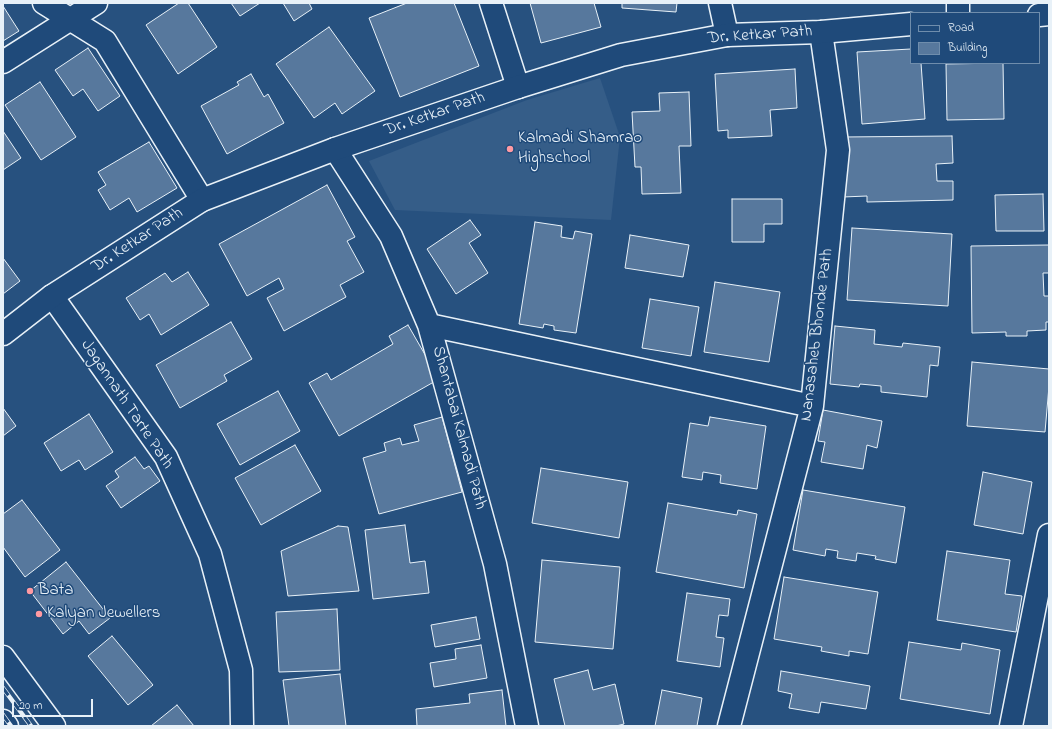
<!DOCTYPE html>
<html>
<head>
<meta charset="utf-8">
<style>
	body { margin:0 }
	#map { position:relative; width:1052px; height:729px; overflow:hidden; background:#27517f; font-family:"Indie Flower",sans-serif }
	canvas { display:block }
	.frame { position:absolute; inset:0; border:4px solid #e8f1f8; pointer-events:none }
	.legend { position:absolute; left:910px; top:12px; width:130px; height:52px; box-sizing:border-box; background:#1f4a7a; border:1px solid #6f8dac; margin:0; padding:5px 7px; list-style:none; font-size:12px; color:#e8f1f8 }
	.legend li { display:flex; align-items:center; gap:8px; height:20px }
	.legend b { width:20px; border:1px solid #6f8dac }
	.scale { position:absolute; left:12px; top:699px; width:81px; height:18px; box-sizing:border-box; border:2px solid #e8f1f8; border-top:0; padding-left:5px; font-size:12px; line-height:14px; white-space:nowrap; color:#e8f1f8; -webkit-text-stroke:3px #1f4a7a; paint-order:stroke }
</style>
</head>
<body>
<div id="map">
<canvas width="1052" height="729"></canvas>
<div class="frame"></div>
<ul class="legend">
<li><b style="height:5px;background:#1f4a7a"></b>Road</li>
<li><b style="height:11px;background:#57789d"></b>Building</li>
</ul>
<div class="scale">20 m</div>
</div>
<script>
const ctx = document.querySelector('canvas').getContext('2d');
ctx.lineJoin = 'round';
function fill(path, color) {
  ctx.fillStyle = color;
  ctx.fill(path, 'evenodd');
}
function toPath(rows) {
  const path = new Path2D();
  for (const r of rows) {
    path.moveTo(r[0], r[1]);
    for (let i = 2; i < r.length; i += 2) path.lineTo(r[i], r[i + 1]);
  }
  return path;
}
function trace(path, color, width, dash) {
  ctx.strokeStyle = color;
  ctx.lineWidth = width;
  ctx.lineCap = dash ? 'butt' : 'round';
  ctx.setLineDash(dash || []);
  ctx.stroke(path);
}
function drawText(font, color, halo, rows, align = 'center') {
  ctx.font = font + ' "Indie Flower",sans-serif';
  ctx.lineWidth = 3;
  ctx.setLineDash([]);
  ctx.textBaseline = 'middle';
  ctx.strokeStyle = halo;
  ctx.fillStyle = color;
  for (const [text, x, y, turn = 0] of rows) {
    ctx.save();
    ctx.translate(x, y);
    ctx.rotate((+turn || 0) * Math.PI / 180);
    ctx.textAlign = isNaN(turn) ? turn : align;
    if (halo) ctx.strokeText(text, 0, 0);
    ctx.fillText(text, 0, 0);
    ctx.restore();
  }
}
fill(toPath([
	[600,78,620,137,611,220,395,210,369,161,527,100]
]), '#355d88');
const building = toPath([
	[179,3,188,3,217,47,178,74,146,25,179,3],
	[231,3,260,3,240,16,231,3],
	[283,3,309,3,312,9,294,21,283,3],
	[407,3,454,3,479,66,400,97,369,18,407,3],
	[530,3,594,3,601,27,541,43,530,3],
	[622,3,677,3,676,12,622,8,622,3],
	[3,6,19,31,3,41,3,6],
	[329,27,375,91,342,114,335,103,314,118,276,64,329,27],
	[88,48,120,96,98,111,83,89,73,96,55,70,88,48],
	[911,49,911,63,921,63,925,119,862,124,857,52,911,49],
	[1003,63,1004,119,947,120,946,64,1003,63],
	[795,69,797,108,770,110,772,136,728,138,728,130,718,131,715,74,795,69],
	[251,74,264,97,268,94,284,123,227,154,201,106,239,85,237,82,251,74],
	[40,82,76,137,41,160,5,105,40,82],
	[689,92,691,146,679,146,681,193,642,194,641,167,635,167,632,112,660,111,659,93,689,92],
	[3,131,21,158,3,170,3,131],
	[952,136,953,163,936,164,937,181,953,181,953,200,867,202,867,196,843,197,842,137,952,136],
	[149,142,177,188,137,212,129,198,110,210,98,190,106,185,98,172,149,142],
	[327,185,355,237,347,241,364,272,340,285,346,297,284,331,267,298,284,289,279,278,247,296,219,244,327,185],
	[1043,194,1044,231,996,231,995,195,1043,194],
	[732,199,782,199,782,224,764,224,764,242,732,242,732,199],
	[470,220,481,235,469,243,488,273,456,294,427,249,470,220],
	[535,222,562,226,561,237,573,239,575,231,592,234,576,333,554,330,554,326,544,324,543,328,519,324,535,222],
	[852,228,952,234,948,306,847,300,852,228],
	[630,235,689,245,683,277,625,268,630,235],
	[1049,245,1049,273,1043,273,1044,296,1049,296,1049,322,1046,322,1046,330,1027,331,1027,336,1006,336,1006,332,972,333,971,246,1049,245],
	[3,258,20,281,3,294,3,258],
	[188,272,209,305,161,335,149,314,140,320,126,298,165,273,172,282,188,272],
	[715,282,780,292,769,362,704,352,715,282],
	[650,299,699,307,691,356,642,348,650,299],
	[231,322,252,359,224,375,227,381,180,408,156,365,231,322],
	[408,325,439,379,339,436,309,383,327,373,331,380,393,344,389,336,408,325],
	[835,326,875,330,874,344,902,347,903,343,940,347,938,366,930,365,927,397,881,392,881,386,860,384,859,387,830,384,835,326],
	[972,362,1049,369,1049,386,1045,432,967,426,972,362],
	[278,391,300,431,240,465,217,424,278,391],
	[3,408,16,426,3,436,3,408],
	[823,410,882,421,877,448,867,445,863,469,821,462,825,442,818,441,823,410],
	[89,414,113,452,85,470,79,460,61,471,44,443,89,414],
	[442,417,462,492,379,514,363,458,386,451,384,443,400,438,402,445,419,441,414,425,442,417],
	[710,417,766,426,757,489,720,483,721,475,703,472,702,480,682,477,690,423,708,426,710,417],
	[295,445,321,491,261,525,235,478,295,445],
	[135,457,144,469,149,466,160,481,121,508,106,486,119,477,115,471,135,457],
	[541,468,628,482,619,538,532,523,541,468],
	[983,472,1032,482,1023,534,974,525,983,472],
	[803,490,905,507,896,563,875,559,876,556,857,553,856,561,837,558,838,551,826,549,825,556,793,550,803,490],
	[22,500,60,550,25,577,3,547,3,514,22,500],
	[668,503,737,515,738,510,757,514,744,588,656,572,668,503],
	[405,525,410,563,425,561,429,593,373,599,365,530,405,525],
	[338,526,348,527,359,591,288,596,281,551,338,526],
	[947,551,1010,560,1005,594,1022,596,1016,632,937,620,947,551],
	[542,560,620,567,613,649,535,642,542,560],
	[66,562,110,618,89,634,79,621,63,634,30,591,66,562],
	[784,577,878,592,868,654,849,651,849,656,821,651,822,647,774,639,784,577],
	[687,593,730,599,728,616,719,615,716,637,724,638,720,667,677,661,687,593],
	[337,609,340,670,279,672,276,612,337,609],
	[476,617,480,639,435,647,431,625,476,617],
	[112,636,153,685,128,705,88,656,112,636],
	[909,642,961,650,962,643,1000,650,990,714,900,699,909,642],
	[481,645,487,678,434,687,430,663,456,659,455,649,481,645],
	[588,670,593,690,615,684,624,724,616,726,565,726,554,679,588,670],
	[781,671,870,686,866,709,821,702,819,713,789,708,792,694,778,691,781,671],
	[340,674,346,726,289,726,283,680,340,674],
	[502,690,506,726,417,726,416,709,470,703,469,694,502,690],
	[662,690,702,698,697,726,655,726,662,690],
	[177,705,194,726,151,726,177,705]
]);
fill(building, '#57789d');
trace(building, '#e8f1f8', 1);
const minor = toPath([
	[44,3,105,41,202,200],
	[491,3,518,87],
	[720,3,727,35],
	[958,3,958,13],
	[3,62,96,3],
	[335,149,391,236,429,325,495,564,527,726],
	[52,296,166,457,210,554,241,670,242,726],
	[429,325,812,406],
	[729,726,812,406,838,150,821,32],
	[1011,726,1049,535]
]);
const tertiary = toPath([
	[1039,15,1049,14],
	[3,334,52,296,202,200,335,149,518,87,621,55,727,35,821,32,911,24]
]);
const primary = toPath([
	[3,657,54,726],
	[3,721,7,726]
]);
trace(minor, '#e8f1f8', 25);
trace(tertiary, '#e8f1f8', 25);
trace(primary, '#e8f1f8', 25);
trace(minor, '#1f4a7a', 22);
trace(tertiary, '#1f4a7a', 22);
trace(primary, '#1f4a7a', 22);
const rail = toPath([
	[3,688,31,726],
	[3,715,11,726]
]);
trace(rail, '#e8f1f8', 4.5);
trace(rail, '#1f4a7a', 3, [9]);
for (const [x, y, r, color] of [
	[510,149,4,"#ff9aa2"],
	[30,591,4,"#ff9aa2"],
	[39,614,4,"#ff9aa2"]
]) {
  const dot = new Path2D();
  dot.arc(x, y, r, 0, 2 * Math.PI);
  ctx.fillStyle = color;
  ctx.fill(dot);
  trace(dot, '#1f4a7a', 1.5);
}
drawText('17px', '#e8f1f8', '#1f4a7a', [
	["Dr. Ketkar Path",760,36,-4],
	["Dr. Ketkar Path",435,115,-19],
	["Dr. Ketkar Path",138,241,-33],
	["Nanasaheb Bhonde Path",818,335,-83],
	["Jagannath Tarte Path",126,405,56],
	["Shantabai Kalmadi Path",458,428,75]
]);
drawText('17px', '#e8f1f8', '#1f4a7a', [
	["Kalmadi Shamrao",518,139],
	["Highschool",518,159],
	["Bata",38,591],
	["Kalyan Jewellers",47,614]
], 'left');
</script>
</body>
</html>
